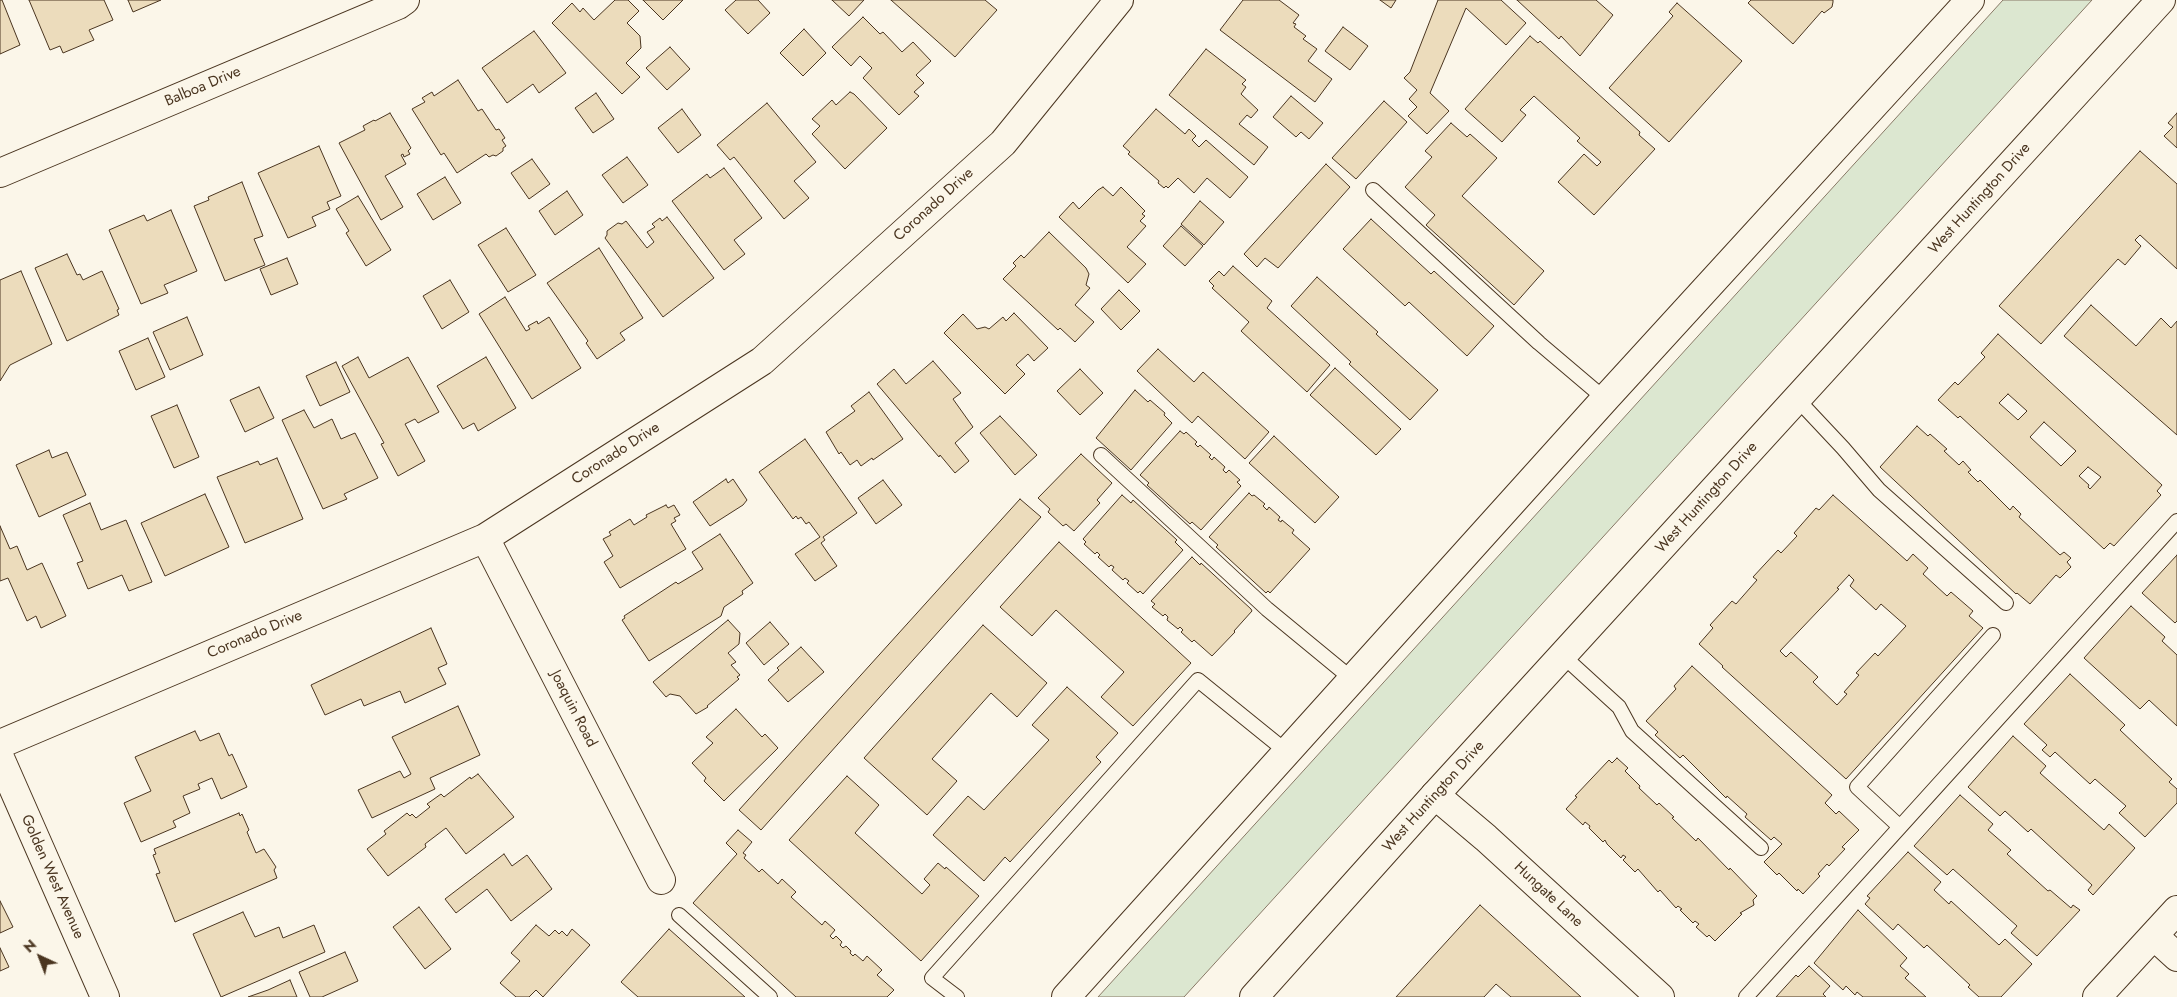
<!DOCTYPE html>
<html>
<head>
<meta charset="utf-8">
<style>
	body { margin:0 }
	#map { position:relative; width:2177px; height:997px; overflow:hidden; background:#fbf6e9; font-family:Jost,sans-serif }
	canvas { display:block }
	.north { position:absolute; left:15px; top:932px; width:50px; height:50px; -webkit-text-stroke:4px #fbf6e9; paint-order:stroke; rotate:317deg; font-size:14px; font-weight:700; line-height:20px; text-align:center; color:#4a3520 }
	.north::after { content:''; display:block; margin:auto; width:18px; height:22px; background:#4a3520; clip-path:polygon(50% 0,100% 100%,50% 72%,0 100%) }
</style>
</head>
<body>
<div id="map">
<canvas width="2177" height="997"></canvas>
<div class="north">N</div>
</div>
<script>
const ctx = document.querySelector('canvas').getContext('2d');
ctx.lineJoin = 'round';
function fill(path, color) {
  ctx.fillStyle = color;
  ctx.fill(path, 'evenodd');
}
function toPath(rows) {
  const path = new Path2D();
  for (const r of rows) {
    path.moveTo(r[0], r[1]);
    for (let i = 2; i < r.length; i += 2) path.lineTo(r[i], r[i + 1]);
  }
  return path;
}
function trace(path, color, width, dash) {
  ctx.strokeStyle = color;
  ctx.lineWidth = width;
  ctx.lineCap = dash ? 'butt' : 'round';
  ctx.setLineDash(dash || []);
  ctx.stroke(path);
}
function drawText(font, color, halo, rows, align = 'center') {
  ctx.font = font + ' Jost,sans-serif';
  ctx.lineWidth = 4;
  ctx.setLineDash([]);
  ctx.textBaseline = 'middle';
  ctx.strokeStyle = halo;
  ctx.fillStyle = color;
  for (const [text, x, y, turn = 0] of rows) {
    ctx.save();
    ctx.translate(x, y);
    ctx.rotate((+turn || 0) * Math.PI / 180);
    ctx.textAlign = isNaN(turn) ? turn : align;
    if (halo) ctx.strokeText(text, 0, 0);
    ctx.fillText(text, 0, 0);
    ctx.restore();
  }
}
const green = toPath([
	[2003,0,2092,0,1184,997,1098,997,2003,0]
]);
fill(green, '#dce7d0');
trace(green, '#887966', 1);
const building = toPath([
	[0,0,2,0,20,45,0,54,0,0],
	[29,0,104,0,113,20,89,30,94,40,63,53,60,46,50,50,29,0],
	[128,0,161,0,133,12,128,0],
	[615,0,628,0,639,11,627,23,640,36,641,48,626,63,640,77,622,94,552,23,572,3,580,12,583,8,594,20,615,0],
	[643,0,683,0,663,20,643,0],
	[736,0,758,0,770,13,748,34,725,10,736,0],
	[832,0,864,0,849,16,832,0],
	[891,0,985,0,997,10,955,57,891,0],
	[1243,0,1279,0,1299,15,1293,23,1296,24,1294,27,1306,36,1303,39,1317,49,1308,61,1332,79,1315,102,1220,30,1243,0],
	[1380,0,1396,0,1391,8,1380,0],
	[1438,0,1501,0,1526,23,1506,45,1466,8,1430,93,1449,111,1427,134,1408,116,1417,107,1409,99,1417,90,1404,78,1410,72,1438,0],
	[1517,0,1596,0,1613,15,1580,56,1561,36,1559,39,1517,0],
	[1751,0,1833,0,1833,2,1832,7,1824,13,1822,11,1793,44,1748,3,1751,0],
	[1677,3,1742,61,1669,142,1609,88,1673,16,1669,12,1677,3],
	[863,17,880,34,883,32,902,52,913,42,931,61,916,75,924,83,914,92,919,96,899,115,863,78,872,68,860,56,851,66,832,47,863,17],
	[1343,27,1368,46,1350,70,1325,51,1343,27],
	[804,29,826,53,803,76,780,53,804,29],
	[534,31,566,73,539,93,533,84,507,103,482,68,534,31],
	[1530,36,1538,43,1540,41,1640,132,1639,135,1655,149,1594,215,1558,182,1584,154,1597,166,1601,162,1577,141,1580,138,1534,96,1520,110,1526,115,1502,142,1465,109,1530,36],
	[670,47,690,69,667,90,646,68,670,47],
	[1206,49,1246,80,1242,84,1246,87,1241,94,1258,110,1251,118,1247,115,1239,124,1268,147,1254,165,1169,95,1206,49],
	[458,80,478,111,482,109,496,130,499,129,505,138,502,140,506,146,503,148,503,151,496,156,493,155,489,157,486,154,457,173,444,153,441,155,412,109,425,102,422,98,432,92,434,96,458,80],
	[850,92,854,94,887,128,845,169,812,134,820,126,812,119,832,100,836,105,850,92],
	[596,93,614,119,593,133,575,108,596,93],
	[1291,96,1323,123,1309,139,1301,132,1296,137,1273,117,1291,96],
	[1384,101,1407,122,1356,179,1332,158,1384,101],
	[767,103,816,162,794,181,809,198,784,219,734,157,730,160,717,145,767,103],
	[682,109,701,135,678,153,658,128,682,109],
	[1156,109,1185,134,1189,129,1196,136,1192,140,1199,147,1206,140,1248,177,1230,198,1207,178,1194,193,1178,178,1168,188,1166,186,1164,188,1158,183,1159,181,1128,154,1130,152,1123,146,1156,109],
	[390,113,411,148,408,151,410,154,404,157,403,154,401,155,406,164,385,176,403,207,381,220,339,143,365,130,363,126,374,120,375,121,390,113],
	[2177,113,2177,148,2164,136,2173,127,2168,123,2177,113],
	[1451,123,1467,137,1470,134,1497,158,1462,196,1544,271,1514,305,1426,225,1435,215,1405,187,1432,157,1425,151,1451,123],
	[319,146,341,196,327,202,330,209,312,217,316,226,288,238,258,173,319,146],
	[2140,151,2177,184,2177,269,2140,235,2135,240,2141,246,2125,265,2118,259,2041,344,1999,306,2140,151],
	[627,157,648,185,623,203,602,175,627,157],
	[532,159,550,184,529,199,511,173,532,159],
	[1326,164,1350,187,1278,268,1265,258,1257,267,1244,254,1326,164],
	[724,168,762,218,734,240,745,254,724,270,672,201,707,174,710,178,724,168],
	[445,177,461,203,433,220,417,194,445,177],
	[242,182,263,236,254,239,265,265,225,281,194,206,209,200,208,197,242,182],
	[1103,187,1113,196,1121,187,1145,211,1142,214,1145,216,1140,221,1146,226,1127,247,1146,264,1128,283,1059,217,1073,202,1079,209,1098,190,1103,187],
	[567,191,583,215,555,235,539,211,567,191],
	[358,196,391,250,366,266,346,233,349,231,336,209,358,196],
	[1200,201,1224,222,1204,245,1181,224,1200,201],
	[171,210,197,271,164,285,168,293,141,304,109,230,144,215,147,221,171,210],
	[667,217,714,278,663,317,605,238,607,235,607,231,618,223,622,224,626,221,647,248,654,242,647,232,655,227,652,224,660,218,662,221,667,217],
	[1371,219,1431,274,1434,271,1494,326,1467,356,1409,302,1405,306,1343,249,1371,219],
	[1181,226,1203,246,1185,266,1163,246,1181,226],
	[506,228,536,275,508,292,478,245,506,228],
	[1049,232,1086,268,1089,274,1086,285,1090,288,1075,305,1094,322,1075,342,1060,328,1058,330,1003,279,1016,266,1013,263,1021,255,1024,258,1049,232],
	[599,248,643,318,620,333,625,340,597,359,586,343,588,341,547,283,599,248],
	[67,254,77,275,80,274,83,280,102,271,119,309,117,310,119,315,67,341,35,268,67,254],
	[287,258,298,284,271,295,260,269,287,258],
	[1233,266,1272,301,1267,308,1330,365,1307,392,1241,331,1249,322,1212,288,1214,286,1209,281,1219,271,1224,276,1233,266],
	[21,271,52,344,10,365,0,381,0,280,21,271],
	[1317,277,1378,332,1376,334,1438,390,1410,420,1349,364,1351,362,1291,306,1317,277],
	[450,280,469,312,442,329,423,296,450,280],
	[1119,290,1140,311,1121,330,1101,309,1119,290],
	[505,297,526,331,530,329,528,326,537,321,538,324,549,317,581,368,532,399,479,314,505,297],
	[2091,305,2136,346,2161,318,2171,328,2177,321,2177,435,2064,336,2091,305],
	[1014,313,1048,348,1034,361,1028,354,1016,365,1025,374,1005,394,944,333,963,314,977,329,985,327,989,329,1003,317,1006,321,1014,313],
	[187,317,203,355,170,370,153,332,187,317],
	[1998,334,2162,485,2157,491,2161,495,2114,546,2110,543,2104,549,1960,416,1958,418,1938,400,1955,382,1958,385,1985,357,1981,353,1998,334],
	[2008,394,2027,411,2018,420,1999,403,2008,394],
	[2044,422,2076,451,2061,466,2030,437,2044,422],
	[2088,467,2101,477,2090,489,2088,487,2089,485,2079,476,2088,467],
	[148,338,165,377,136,390,119,351,148,338],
	[1158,349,1194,382,1203,372,1269,432,1245,459,1198,416,1192,423,1137,371,1158,349],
	[358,357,369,378,408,357,439,412,418,423,415,419,405,424,425,461,398,476,381,444,384,443,342,366,358,357],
	[486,357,516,408,478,431,474,423,463,429,437,386,486,357],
	[933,361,961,393,953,399,973,427,955,443,969,461,955,473,940,455,939,457,877,384,894,369,906,384,933,361],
	[336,362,350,392,320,406,306,376,336,362],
	[1335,368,1401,429,1376,455,1310,395,1335,368],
	[1080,369,1103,393,1080,415,1057,391,1080,369],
	[259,387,274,418,245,432,230,400,259,387],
	[1135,390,1148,402,1150,400,1165,413,1164,415,1172,423,1131,470,1096,438,1135,390],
	[869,392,903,439,873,460,872,458,861,466,857,460,850,465,841,452,839,454,826,432,855,411,851,406,869,392],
	[177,405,199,457,174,468,151,416,177,405],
	[304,410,314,428,332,419,341,439,355,433,378,478,344,494,347,499,323,509,282,420,304,410],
	[1000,416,1037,455,1015,475,980,433,1000,416],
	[1917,426,1928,436,1930,434,1947,449,1944,451,1959,465,1963,461,1971,470,1968,472,1978,482,1980,480,2010,510,2013,506,2021,514,2019,517,2060,555,2064,552,2071,558,2067,562,2071,567,2060,578,2056,575,2030,604,2017,593,2016,594,1880,467,1917,426],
	[1180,431,1184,434,1186,432,1197,442,1195,444,1198,447,1200,445,1211,455,1209,457,1212,460,1214,457,1225,467,1223,470,1226,473,1229,470,1240,480,1237,482,1241,486,1201,530,1192,522,1190,524,1147,485,1149,483,1140,475,1180,431],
	[1274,436,1339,497,1315,523,1249,463,1274,436],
	[805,439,857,513,823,537,825,540,821,543,837,566,815,581,795,554,820,537,809,522,806,524,801,517,798,519,796,516,793,519,759,472,805,439],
	[49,450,52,458,67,452,86,495,39,517,16,465,49,450],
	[1081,454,1112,483,1097,500,1100,503,1074,531,1066,524,1063,526,1048,512,1050,509,1038,498,1081,454],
	[277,458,303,519,245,543,217,477,258,461,260,465,277,458],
	[726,479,728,483,733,479,747,500,743,505,710,526,693,502,726,479],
	[883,480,902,505,876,524,858,498,883,480],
	[1249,493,1252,496,1254,495,1265,504,1263,506,1267,510,1269,507,1280,517,1278,520,1281,522,1282,520,1294,530,1292,533,1310,549,1270,593,1268,591,1266,593,1216,547,1218,545,1209,537,1249,493],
	[205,494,229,547,165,576,141,523,205,494],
	[1122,495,1131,503,1133,500,1177,540,1175,542,1183,550,1143,594,1140,591,1138,593,1127,583,1129,581,1125,578,1123,580,1112,570,1114,567,1111,565,1109,567,1098,557,1100,555,1097,552,1095,554,1084,544,1086,542,1083,539,1122,495],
	[1833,495,1907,561,1913,554,1928,568,1923,574,1947,596,1951,592,1973,611,1969,616,1983,628,1846,779,1722,667,1723,666,1699,644,1713,628,1710,625,1732,601,1736,604,1757,580,1753,577,1778,550,1781,553,1797,536,1794,533,1816,508,1819,510,1833,495],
	[1849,575,1854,580,1850,586,1876,610,1881,604,1906,626,1878,656,1875,653,1856,673,1859,675,1844,692,1847,694,1837,705,1813,682,1818,677,1791,652,1786,657,1780,651,1839,589,1837,588,1849,575],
	[1020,499,1041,517,761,830,739,810,1020,499],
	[90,503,101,530,126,520,152,582,129,591,122,575,88,589,77,563,83,561,63,515,90,503],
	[666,505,668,508,674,505,680,515,674,518,676,521,671,524,686,549,620,588,604,562,613,556,603,539,611,535,609,532,630,519,634,525,647,517,646,515,666,505],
	[0,526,10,549,17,546,27,570,42,563,66,616,41,628,36,616,27,621,8,578,0,581,0,526],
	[720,534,753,583,742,591,743,594,724,607,721,616,649,661,622,620,625,618,624,616,676,582,678,584,703,569,692,552,720,534],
	[1059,542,1191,663,1133,726,1101,697,1124,672,1056,610,1032,636,1000,607,1059,542],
	[2177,555,2177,621,2175,623,2142,593,2177,555],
	[1192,557,1200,565,1201,563,1251,609,1252,611,1234,631,1235,632,1212,656,1194,640,1192,642,1181,632,1183,630,1180,627,1178,629,1167,620,1168,617,1165,614,1163,616,1152,607,1155,604,1151,601,1192,557],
	[2131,606,2165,637,2162,641,2177,655,2177,726,2149,700,2140,709,2084,658,2131,606],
	[728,620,740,633,739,644,728,653,736,662,731,665,740,675,737,677,739,679,707,706,708,707,696,714,680,696,670,694,666,697,653,682,728,620],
	[770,622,789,644,764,665,746,643,770,622],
	[983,625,1047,683,1017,717,991,693,932,759,957,781,927,815,864,758,983,625],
	[431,628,447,664,438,668,446,684,405,703,400,691,364,706,361,699,325,715,311,685,431,628],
	[801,647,824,672,788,702,768,680,779,670,777,668,801,647],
	[1692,666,1832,795,1825,803,1836,814,1839,811,1859,830,1842,847,1845,849,1829,866,1827,864,1818,874,1820,876,1803,894,1798,889,1797,891,1779,873,1777,875,1764,862,1782,844,1774,837,1771,840,1745,817,1747,814,1727,796,1726,798,1683,755,1680,758,1655,735,1658,732,1646,721,1676,689,1674,686,1692,666],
	[2070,674,2125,725,2120,730,2172,779,2169,782,2177,789,2177,803,2145,837,2119,813,2126,806,2095,779,2090,784,2055,752,2050,757,2042,750,2047,745,2024,724,2070,674],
	[1067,687,1118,733,1096,757,1101,762,1010,862,1005,857,984,881,933,835,968,796,984,810,1049,740,1032,725,1067,687],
	[458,706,480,755,430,778,435,789,372,818,358,790,400,771,404,778,411,774,392,737,458,706],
	[736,709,762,737,765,734,778,748,724,801,704,781,706,778,692,763,713,743,706,737,736,709],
	[195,731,200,741,219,733,229,756,232,754,247,787,221,799,212,778,198,784,200,789,183,796,190,813,173,821,176,827,141,842,124,803,151,791,135,757,195,731],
	[2013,736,2046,766,2040,773,2104,830,2109,824,2135,848,2093,895,2088,890,2092,885,2031,829,2028,832,2005,811,2000,816,1968,787,2013,736],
	[1617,758,1628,768,1625,771,1640,786,1639,788,1657,805,1659,803,1674,817,1672,818,1696,841,1698,838,1729,870,1730,868,1757,896,1753,900,1754,905,1740,913,1742,914,1715,941,1709,935,1707,937,1696,927,1699,924,1695,921,1693,923,1680,910,1682,909,1678,906,1676,908,1660,890,1658,892,1638,869,1635,872,1623,860,1626,857,1623,855,1621,858,1607,844,1605,840,1603,842,1589,828,1590,826,1585,822,1583,825,1566,809,1577,797,1575,796,1609,760,1612,763,1617,758],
	[478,774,514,817,466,854,446,828,425,844,426,847,388,876,367,849,386,834,384,831,407,813,410,816,412,814,416,818,430,807,427,804,441,794,444,797,470,777,471,779,478,774],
	[847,776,879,805,855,833,922,894,930,885,924,879,938,863,945,869,946,867,979,896,921,961,789,840,847,776],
	[1960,795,1993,824,1988,830,2011,850,2007,854,2048,891,2050,890,2071,908,2073,905,2080,910,2037,956,2011,933,2017,926,1953,869,1947,875,1914,846,1960,795],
	[239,813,240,816,242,814,249,830,247,832,256,853,264,849,276,867,274,870,277,878,175,922,156,874,160,873,153,855,156,854,154,849,239,813],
	[738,830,752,842,743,853,746,855,744,858,759,872,762,869,778,884,782,879,796,892,791,897,822,925,825,921,835,930,830,936,833,939,836,936,842,942,840,945,843,948,846,946,851,951,850,953,853,956,855,954,863,961,867,956,882,970,877,975,894,990,887,997,796,997,693,903,737,854,726,843,738,830],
	[1908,852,1941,882,1934,890,1949,904,1951,901,1999,945,2005,939,2032,964,2001,997,1979,997,1968,987,1970,985,1927,945,1924,948,1898,924,1893,930,1865,904,1870,898,1867,896,1908,852],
	[504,854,512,866,527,855,552,889,511,921,487,889,456,913,445,899,504,854],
	[0,901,13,927,0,933,0,901],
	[1480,905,1581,997,1511,997,1496,984,1484,997,1396,997,1480,905],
	[419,907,451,949,425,969,393,927,419,907],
	[1858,910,1907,958,1900,966,1909,974,1905,978,1926,997,1863,997,1857,992,1855,995,1846,986,1843,990,1814,963,1858,910],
	[243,912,255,937,279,927,283,938,314,925,325,952,221,997,193,934,243,912],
	[536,925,549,936,555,930,559,934,562,931,567,936,572,929,590,945,543,997,536,990,529,997,516,997,500,983,520,961,511,953,536,925],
	[669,929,745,997,638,997,621,982,669,929],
	[0,948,9,967,0,971,0,948],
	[345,952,358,981,322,997,310,997,299,972,345,952],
	[1809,966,1830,986,1823,994,1826,997,1776,997,1796,975,1798,977,1809,966],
	[290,980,297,997,248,997,268,990,290,980]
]);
fill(building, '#ecdcbc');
trace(building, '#4a3520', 1);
const service = toPath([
	[1373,190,1539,343,1605,399],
	[1797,399,1843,448,1879,490,2006,603],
	[1101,455,1267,609,1352,679],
	[1562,655,1619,707,1632,731,1761,848],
	[1900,827,1857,787,1993,635],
	[679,915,770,997],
	[957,997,932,978,1198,680,1287,752],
	[1746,997,2177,521]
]);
const minor = toPath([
	[0,173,398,5,405,0],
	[485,538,661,880],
	[0,744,485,538,762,361,1003,143,1119,0],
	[0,758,105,997],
	[1435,795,1486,838,1660,997],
	[2154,936,2177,957],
	[2097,997,2177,910]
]);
const primary = toPath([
	[1066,997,1605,399,1970,0],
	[1254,997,1435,795,2161,0]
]);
trace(service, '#4a3520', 16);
trace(minor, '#4a3520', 30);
trace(primary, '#4a3520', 30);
trace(service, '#fbf6e9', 14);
trace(minor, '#fbf6e9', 28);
trace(primary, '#fbf6e9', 28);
drawText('15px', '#4a3520', '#fbf6e9', [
	["Balboa Drive",203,87,-23],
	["West Huntington Drive",1980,199,-48],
	["Coronado Drive",934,205,-42],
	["Coronado Drive",616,454,-33],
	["West Huntington Drive",1707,498,-48],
	["Coronado Drive",255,635,-23],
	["Joaquin Road",573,709,63],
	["West Huntington Drive",1434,797,-48],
	["Golden West Avenue",52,877,66],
	["Hungate Lane",1548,895,43]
]);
</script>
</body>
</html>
